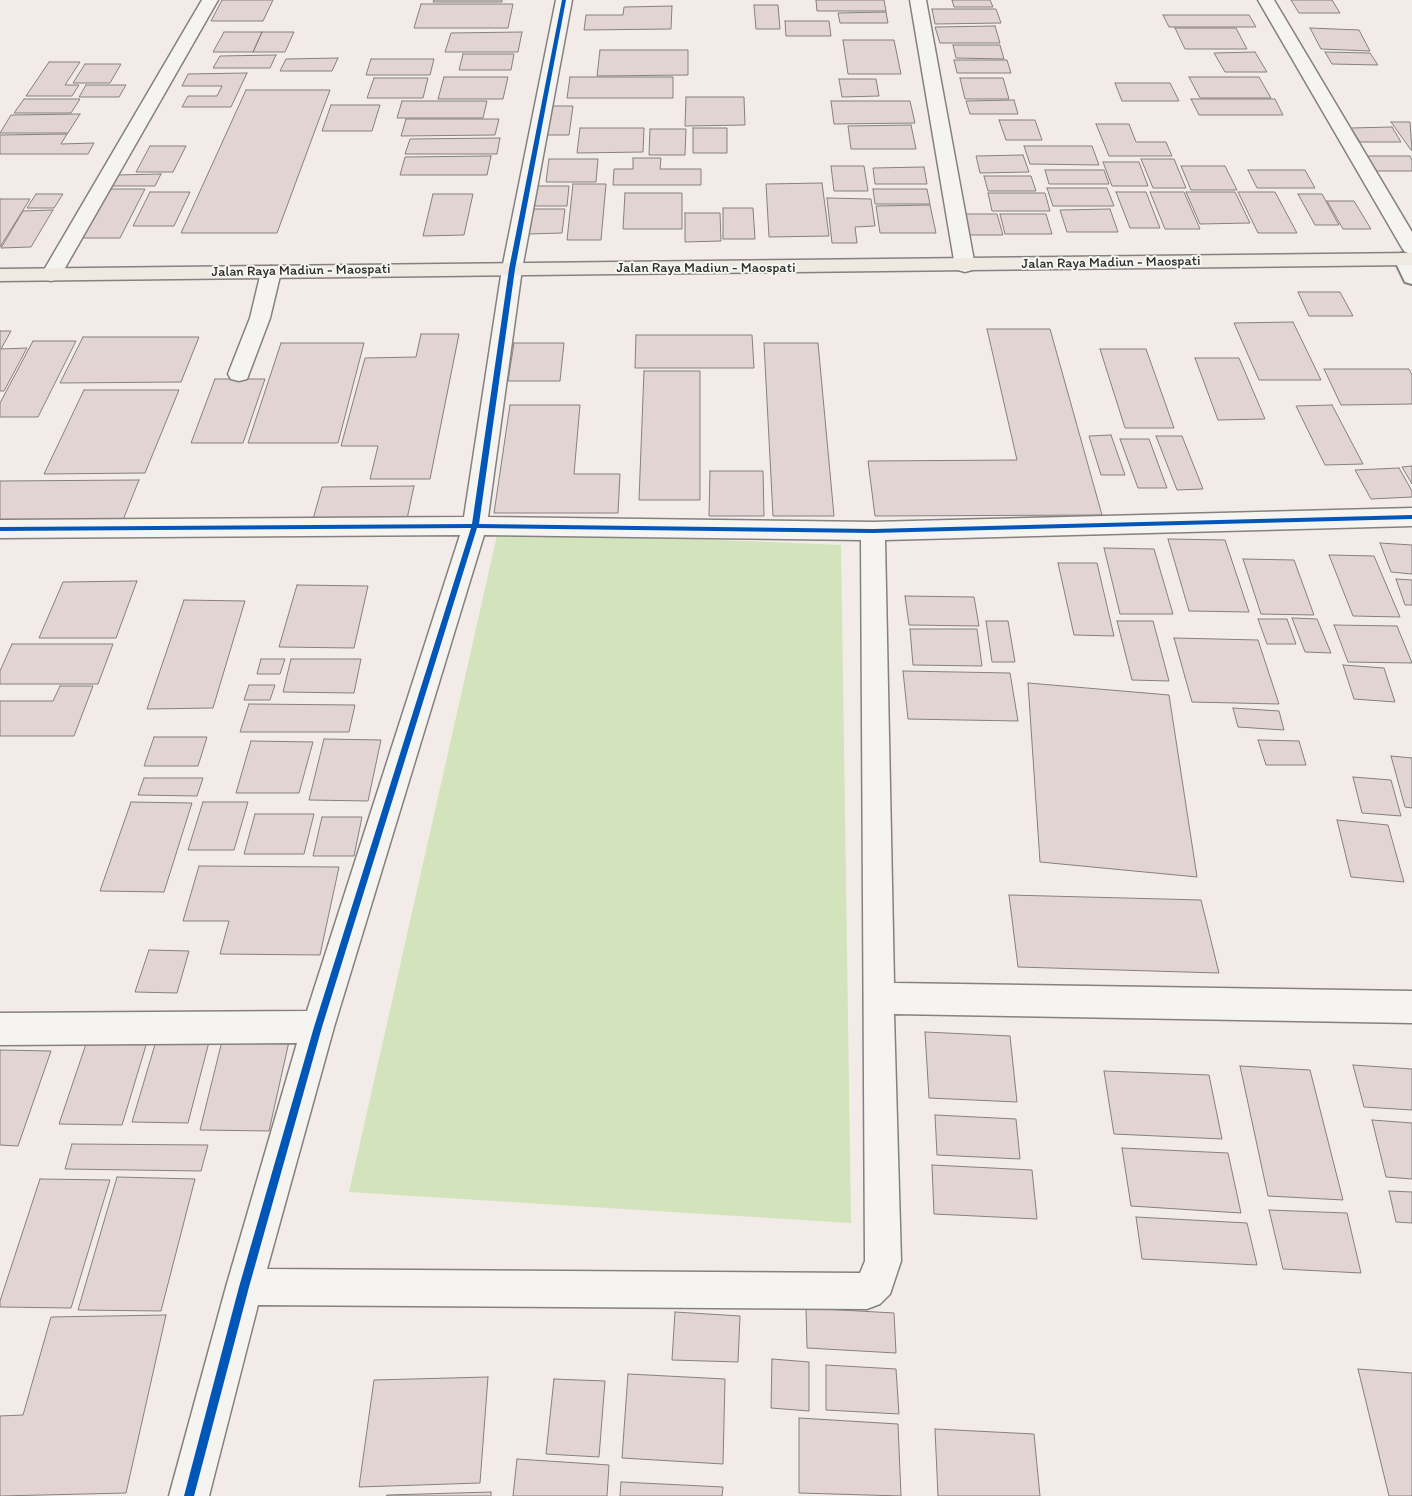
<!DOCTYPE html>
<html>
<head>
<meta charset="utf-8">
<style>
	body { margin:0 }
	canvas { display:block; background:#f2ebe8 }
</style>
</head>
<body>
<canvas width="1412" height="1496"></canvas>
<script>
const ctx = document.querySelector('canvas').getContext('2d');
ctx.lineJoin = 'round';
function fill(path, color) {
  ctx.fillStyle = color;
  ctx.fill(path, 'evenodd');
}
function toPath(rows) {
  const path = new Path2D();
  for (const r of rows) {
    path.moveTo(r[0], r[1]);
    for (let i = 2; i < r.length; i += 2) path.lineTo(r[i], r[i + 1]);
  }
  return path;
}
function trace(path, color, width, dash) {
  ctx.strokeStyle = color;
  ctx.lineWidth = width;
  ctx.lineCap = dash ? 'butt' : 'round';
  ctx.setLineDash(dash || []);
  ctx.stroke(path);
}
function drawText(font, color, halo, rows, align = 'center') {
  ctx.font = font + ' Itim,sans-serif';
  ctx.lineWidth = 4;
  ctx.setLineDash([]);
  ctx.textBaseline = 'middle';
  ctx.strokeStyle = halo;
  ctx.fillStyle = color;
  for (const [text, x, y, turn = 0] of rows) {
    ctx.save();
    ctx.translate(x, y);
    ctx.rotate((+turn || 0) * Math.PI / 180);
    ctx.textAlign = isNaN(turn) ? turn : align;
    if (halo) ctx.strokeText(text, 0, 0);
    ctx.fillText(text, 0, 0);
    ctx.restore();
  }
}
fill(toPath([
	[498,531,841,545,851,1223,349,1192]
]), '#d3e3bc');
const building = toPath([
	[222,0,273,0,263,21,211,21,222,0],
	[434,0,502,0,502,2,433,2,434,0],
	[816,0,884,0,886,11,817,11,816,0],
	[952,0,990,0,993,7,954,7,952,0],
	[1291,0,1332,0,1340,13,1299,13,1291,0],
	[421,4,513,4,508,28,414,28,421,4],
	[754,5,778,5,780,29,756,29,754,5],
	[672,6,671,29,584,30,586,15,623,15,624,7,672,6],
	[932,9,996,9,1001,23,935,24,932,9],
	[886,12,888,23,840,23,838,13,886,12],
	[1163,15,1249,15,1256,27,1169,27,1163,15],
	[785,21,829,21,831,36,786,36,785,21],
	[995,26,1000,43,940,43,935,27,995,26],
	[1175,28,1236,28,1247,49,1185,49,1175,28],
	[1310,28,1359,30,1370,51,1321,49,1310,28],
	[224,32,262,32,253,52,213,52,224,32],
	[262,32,294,32,285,52,253,52,262,32],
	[522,32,518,52,445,52,451,33,522,32],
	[843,40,894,40,901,74,848,74,843,40],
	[953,45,1000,45,1004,59,956,58,953,45],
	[600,50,688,50,688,75,597,76,600,50],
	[1255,52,1267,72,1225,72,1214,53,1255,52],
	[1325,52,1370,53,1378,65,1332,64,1325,52],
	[463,54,514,54,511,70,459,70,463,54],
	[276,55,270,68,213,68,220,56,276,55],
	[338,58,332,71,280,71,286,59,338,58],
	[371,59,434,59,430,75,366,75,371,59],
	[954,60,1007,60,1011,73,957,73,954,60],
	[49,62,80,62,65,85,79,85,72,96,26,96,49,62],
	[85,64,121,64,110,83,73,83,85,64],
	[247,73,231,107,182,107,188,96,217,96,222,86,182,86,188,74,247,73],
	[444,77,508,77,503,99,438,99,444,77],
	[570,77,673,77,673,98,567,98,570,77],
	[1189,77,1259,77,1271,98,1200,98,1189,77],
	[374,78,428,78,423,98,367,98,374,78],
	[960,78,1003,78,1009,99,965,99,960,78],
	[839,79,876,79,879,96,842,97,839,79],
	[1115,83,1170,83,1179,101,1122,101,1115,83],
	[86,85,126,85,119,97,79,97,86,85],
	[246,90,330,90,277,233,181,233,246,90],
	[686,97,744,97,745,125,685,126,686,97],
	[24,99,80,99,71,113,14,113,24,99],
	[1191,99,1275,99,1283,115,1199,115,1191,99],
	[1014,100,1018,114,970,114,966,101,1014,100],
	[402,101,487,101,483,118,397,118,402,101],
	[831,101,910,101,915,123,834,124,831,101],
	[331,105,380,105,372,131,322,131,331,105],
	[551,106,573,106,569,135,546,135,551,106],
	[80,114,68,133,0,133,11,115,80,114],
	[406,119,499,119,495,135,401,136,406,119],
	[999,120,1035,120,1042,140,1006,140,999,120],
	[1391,122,1410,122,1412,150,1411,150,1391,122],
	[1096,124,1129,124,1136,142,1166,142,1172,156,1109,156,1096,124],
	[911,125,916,149,851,149,848,126,911,125],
	[1392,127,1401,142,1360,142,1351,128,1392,127],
	[580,128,644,128,643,152,577,153,580,128],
	[693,128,727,128,727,153,693,153,693,128],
	[650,129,686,129,685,155,649,155,650,129],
	[67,134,61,144,94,143,88,154,0,154,0,135,67,134],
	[500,138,497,154,405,154,410,139,500,138],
	[150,146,186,146,173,172,136,172,150,146],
	[1024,146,1092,146,1099,165,1030,164,1024,146],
	[1023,155,1029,172,980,173,976,156,1023,155],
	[491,156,487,175,400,175,405,157,491,156],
	[1364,156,1410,156,1412,160,1412,171,1373,171,1364,156],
	[633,158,661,158,660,169,701,169,701,185,613,185,614,169,633,169,633,158],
	[549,159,598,159,596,182,546,182,549,159],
	[1141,159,1174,159,1186,188,1153,188,1141,159],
	[1103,162,1139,162,1148,186,1112,186,1103,162],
	[831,166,864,166,868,191,834,191,831,166],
	[1181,166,1225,166,1237,190,1191,190,1181,166],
	[924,167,927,184,875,184,873,168,924,167],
	[1045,170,1104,170,1109,184,1049,184,1045,170],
	[1248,170,1305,170,1315,188,1257,188,1248,170],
	[161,174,155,186,111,186,117,175,161,174],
	[984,176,1031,176,1036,191,988,191,984,176],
	[822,183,829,236,769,237,766,184,822,183],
	[573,184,606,184,601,240,567,240,573,184],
	[534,186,569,186,567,206,530,206,534,186],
	[1047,188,1107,188,1114,206,1053,206,1047,188],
	[106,189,145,189,120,238,79,238,106,189],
	[873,189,927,189,930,204,875,204,873,189],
	[150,192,190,192,174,226,133,226,150,192],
	[1116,192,1146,192,1160,228,1130,228,1116,192],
	[1150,192,1184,192,1200,229,1165,229,1150,192],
	[1186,192,1235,192,1250,223,1200,224,1186,192],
	[1238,192,1275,192,1297,233,1258,233,1238,192],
	[625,193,682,193,682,229,623,229,625,193],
	[988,193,1045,193,1050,211,992,211,988,193],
	[36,194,63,194,54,208,27,208,36,194],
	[433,194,473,194,464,235,423,236,433,194],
	[1298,194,1322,194,1339,225,1315,225,1298,194],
	[827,198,871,199,875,226,855,227,857,243,832,243,827,198],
	[0,199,30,199,0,247,0,199],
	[1327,201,1354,201,1371,229,1343,229,1327,201],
	[930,205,936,233,880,233,876,206,930,205],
	[723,208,753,208,755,239,723,239,723,208],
	[533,209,565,209,562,233,529,234,533,209],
	[1110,209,1118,232,1067,232,1060,210,1110,209],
	[53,210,31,247,1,248,23,211,53,210],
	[685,213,720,213,721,241,685,242,685,213],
	[961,214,997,214,1003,235,966,235,961,214],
	[1000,214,1046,214,1052,234,1005,234,1000,214],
	[1298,292,1340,292,1353,316,1309,316,1298,292],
	[1293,322,1321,380,1259,380,1234,323,1293,322],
	[987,329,1050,329,1102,515,875,516,868,461,1017,460,987,329],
	[0,331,11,331,1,349,27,348,4,391,0,391,0,331],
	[421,334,459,334,430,479,370,479,378,446,341,446,365,358,416,357,421,334],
	[636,335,752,335,754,368,635,368,636,335],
	[83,337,199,337,181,382,60,383,83,337],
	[33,341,76,341,38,417,0,417,0,403,33,341],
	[281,343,364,343,338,443,248,443,281,343],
	[514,343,564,343,560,381,508,381,514,343],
	[764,343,818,343,834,516,773,516,764,343],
	[1100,349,1146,349,1174,428,1125,428,1100,349],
	[1195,358,1239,358,1265,419,1218,420,1195,358],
	[1324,369,1409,369,1412,375,1412,404,1341,405,1324,369],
	[644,371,700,371,700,500,639,500,644,371],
	[215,379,265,379,243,443,191,443,215,379],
	[84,390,179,390,145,473,44,474,84,390],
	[510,405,580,405,574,474,620,474,618,513,494,513,510,405],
	[1332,405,1363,464,1325,465,1296,406,1332,405],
	[1111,435,1125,475,1101,475,1089,436,1111,435],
	[1156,436,1182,436,1203,489,1177,490,1156,436],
	[1120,439,1149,439,1167,488,1138,488,1120,439],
	[1412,466,1412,484,1402,467,1412,466],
	[1399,468,1412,491,1412,497,1371,499,1355,470,1399,468],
	[710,471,763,471,764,516,709,516,710,471],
	[139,480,123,520,0,520,0,481,139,480],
	[414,486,407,519,313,519,322,487,414,486],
	[1168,539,1225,540,1249,612,1189,611,1168,539],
	[1380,543,1412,545,1412,574,1391,572,1380,543],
	[1104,548,1154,549,1173,614,1120,614,1104,548],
	[1329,555,1374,556,1400,617,1353,616,1329,555],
	[1243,559,1294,560,1314,615,1261,614,1243,559],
	[1058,563,1097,563,1114,636,1074,635,1058,563],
	[1396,579,1412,580,1412,605,1405,605,1396,579],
	[137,581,116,638,39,638,63,582,137,581],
	[297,585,368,586,354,648,279,647,297,585],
	[905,596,974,597,979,626,909,625,905,596],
	[184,600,245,601,213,708,147,709,184,600],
	[1292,618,1317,619,1331,653,1305,652,1292,618],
	[1258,619,1287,619,1296,644,1267,644,1258,619],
	[986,621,1008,621,1015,662,992,662,986,621],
	[1117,621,1153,621,1169,681,1132,680,1117,621],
	[1334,625,1397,626,1412,663,1348,662,1334,625],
	[910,629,977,629,982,666,913,665,910,629],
	[1174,638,1258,640,1279,704,1192,702,1174,638],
	[12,644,113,644,98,684,0,684,0,671,12,644],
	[261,659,285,659,280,674,257,674,261,659],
	[291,659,361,659,354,693,283,692,291,659],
	[1343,665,1384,668,1395,702,1354,699,1343,665],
	[903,671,1010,673,1018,721,908,719,903,671],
	[1028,683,1169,695,1197,877,1040,862,1028,683],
	[249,685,275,685,270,700,244,700,249,685],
	[60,686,93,686,74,736,0,736,0,701,53,701,60,686],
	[249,704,355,705,349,732,240,732,249,704],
	[1233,708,1279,711,1284,730,1238,727,1233,708],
	[154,737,207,737,198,766,144,766,154,737],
	[324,739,381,740,368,801,309,800,324,739],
	[1258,740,1299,741,1306,765,1266,765,1258,740],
	[251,741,313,742,299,793,236,793,251,741],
	[1391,756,1412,758,1412,808,1405,807,1391,756],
	[1353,777,1391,780,1401,816,1362,813,1353,777],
	[144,778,203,778,197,796,138,795,144,778],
	[131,802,192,803,164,892,100,891,131,802],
	[203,802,248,802,234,850,188,850,203,802],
	[255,814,314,814,304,854,244,854,255,814],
	[322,817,362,817,354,856,313,856,322,817],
	[1337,820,1388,825,1404,882,1351,877,1337,820],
	[199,866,339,867,320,955,220,954,229,921,183,921,199,866],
	[1009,895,1201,900,1219,973,1018,967,1009,895],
	[149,950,189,951,177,993,135,992,149,950],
	[925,1032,1010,1036,1017,1102,929,1098,925,1032],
	[223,1037,290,1037,269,1131,200,1130,223,1037],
	[87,1041,147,1042,122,1125,59,1124,87,1041],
	[156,1041,209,1042,188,1123,132,1122,156,1041],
	[0,1050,51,1051,18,1146,0,1145,0,1050],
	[1353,1065,1412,1069,1412,1110,1364,1107,1353,1065],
	[1240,1066,1310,1070,1343,1200,1268,1196,1240,1066],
	[1104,1071,1209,1075,1222,1139,1114,1134,1104,1071],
	[935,1115,1016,1119,1020,1159,937,1155,935,1115],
	[1372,1120,1412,1123,1412,1179,1386,1177,1372,1120],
	[72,1144,208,1145,201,1171,65,1169,72,1144],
	[1122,1148,1228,1153,1241,1213,1131,1206,1122,1148],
	[932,1165,1032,1170,1037,1219,934,1214,932,1165],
	[117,1177,195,1179,161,1311,78,1310,117,1177],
	[40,1179,110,1180,71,1308,0,1307,0,1301,40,1179],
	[1389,1191,1412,1192,1412,1223,1396,1222,1389,1191],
	[1269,1210,1347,1213,1361,1273,1283,1269,1269,1210],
	[1136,1217,1247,1223,1257,1265,1142,1259,1136,1217],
	[806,1308,894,1313,896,1353,807,1348,806,1308],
	[675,1312,740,1316,738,1362,672,1360,675,1312],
	[166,1315,126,1493,0,1496,0,1416,23,1415,51,1317,166,1315],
	[772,1359,809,1362,809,1411,771,1408,772,1359],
	[826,1365,896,1369,899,1414,826,1410,826,1365],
	[1358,1369,1412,1373,1412,1496,1389,1496,1358,1369],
	[628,1374,725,1379,723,1464,622,1458,628,1374],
	[488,1377,480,1483,359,1487,374,1380,488,1377],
	[554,1379,605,1381,599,1457,546,1454,554,1379],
	[799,1418,898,1424,901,1496,799,1493,799,1418],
	[935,1429,1034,1434,1040,1496,938,1496,935,1429],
	[517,1459,609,1465,607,1496,513,1496,517,1459],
	[621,1482,723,1487,722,1496,620,1496,621,1482],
	[491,1492,491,1496,386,1496,387,1495,491,1492]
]);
fill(building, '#e2d4d2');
trace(building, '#858180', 1);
const service = toPath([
	[1403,253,1410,255,1412,259,1412,284,1405,282,1394,259,1396,255,1403,253]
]);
const minor = toPath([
	[202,0,218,0,61,275,58,279,51,281,44,279,41,275,202,0],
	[556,0,572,0,522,269,488,517,873,522,1412,508,1412,526,885,540,894,983,1412,991,1412,1023,894,1014,901,1261,890,1294,880,1304,867,1309,258,1305,209,1496,169,1496,226,1287,297,1043,0,1045,0,1013,307,1011,460,535,0,538,0,520,464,517,502,269,556,0],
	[484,535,861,540,865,1261,860,1273,267,1269,334,1027,484,535],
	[910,0,926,0,975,266,972,270,965,272,958,270,955,266,910,0],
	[1258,0,1274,0,1412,232,1412,254,1405,252,1402,248,1258,0],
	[271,266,278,268,281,272,270,318,247,379,239,381,231,379,228,374,250,318,261,272,264,268,271,266]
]);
const trunk = toPath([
	[1412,253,1412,265,0,281,0,269,1412,253]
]);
trace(service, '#858180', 4);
trace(minor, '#858180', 3);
trace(trunk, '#858180', 3);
fill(service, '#f5f4f1');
fill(minor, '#f5f4f1');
fill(trunk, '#efe9e2');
fill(toPath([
	[562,0,566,0,515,269,479,524,873,529,1412,515,1412,519,873,533,477,528,322,1027,249,1287,194,1496,184,1496,239,1287,314,1027,471,528,0,531,0,527,472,524,509,269,562,0]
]), '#0057b8');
drawText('14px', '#2b2b2b', '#f6f6f2', [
	["Jalan Raya Madiun - Maospati",1111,263,-1],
	["Jalan Raya Madiun - Maospati",706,268],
	["Jalan Raya Madiun - Maospati",301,271,-1]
]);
</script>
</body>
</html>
